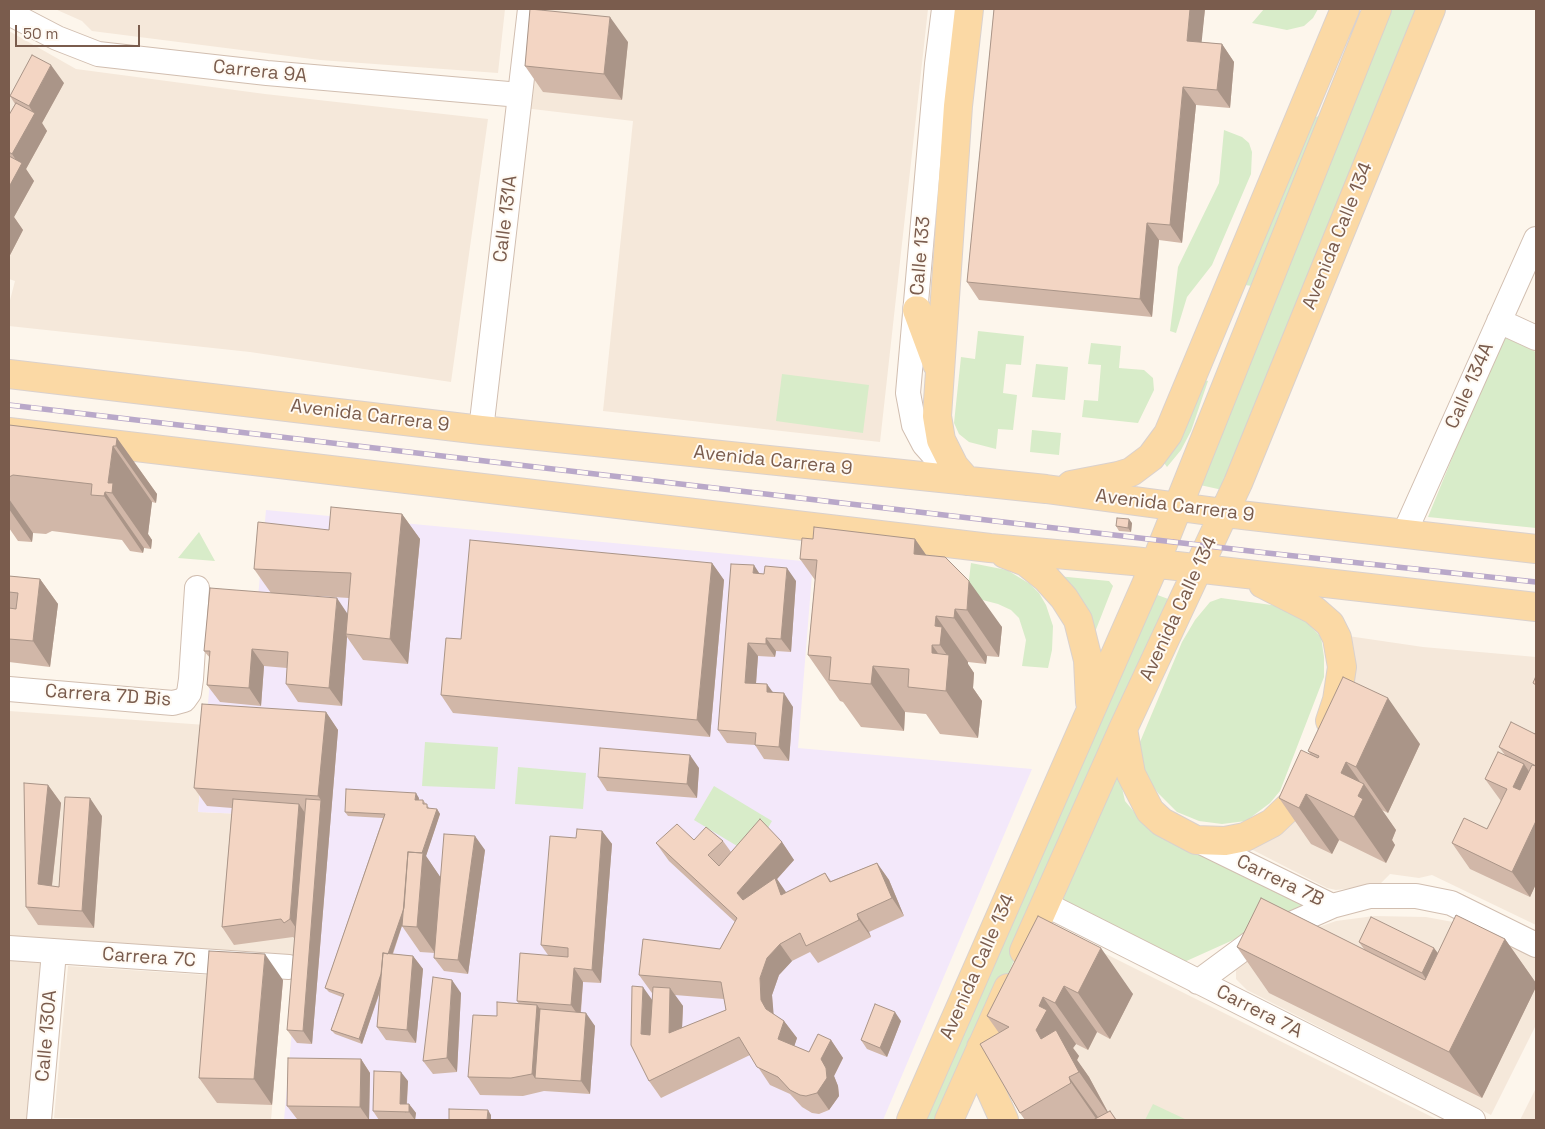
<!DOCTYPE html>
<html>
<head>
<meta charset="utf-8">
<style>
	body { margin:0 }
	#map { position:relative; width:1545px; height:1129px; overflow:hidden; background:#fdf6ec; font-family:"Space Grotesk",sans-serif }
	canvas { display:block }
	.frame { position:absolute; inset:0; border:10px solid #7a5c4d; pointer-events:none }
	.scale { position:absolute; left:15px; top:25px; width:125px; height:22px; box-sizing:border-box; border:2px solid #7a5c4d; border-top:0; padding-left:6px; font-size:15px; line-height:18px; white-space:nowrap; color:#7a5c4d; -webkit-text-stroke:4px #fffaf3; paint-order:stroke }
</style>
</head>
<body>
<div id="map">
<canvas width="1545" height="1129"></canvas>
<div class="frame"></div>
<div class="scale">50 m</div>
</div>
<script>
const ctx = document.querySelector('canvas').getContext('2d');
ctx.lineJoin = 'round';
function fill(path, color) {
  ctx.fillStyle = color;
  ctx.fill(path, 'evenodd');
}
function toPath(rows) {
  const path = new Path2D();
  for (const r of rows) {
    path.moveTo(r[0], r[1]);
    for (let i = 2; i < r.length; i += 2) path.lineTo(r[i], r[i + 1]);
  }
  return path;
}
function trace(path, color, width, dash) {
  ctx.strokeStyle = color;
  ctx.lineWidth = width;
  ctx.lineCap = dash ? 'butt' : 'round';
  ctx.setLineDash(dash || []);
  ctx.stroke(path);
}
function drawText(font, color, halo, rows, align = 'center') {
  ctx.font = font + ' "Space Grotesk",sans-serif';
  ctx.lineWidth = 4;
  ctx.setLineDash([]);
  ctx.textBaseline = 'middle';
  ctx.strokeStyle = halo;
  ctx.fillStyle = color;
  for (const [text, x, y, turn = 0] of rows) {
    ctx.save();
    ctx.translate(x, y);
    ctx.rotate((+turn || 0) * Math.PI / 180);
    ctx.textAlign = isNaN(turn) ? turn : align;
    if (halo) ctx.strokeText(text, 0, 0);
    ctx.fillText(text, 0, 0);
    ctx.restore();
  }
}
fill(toPath([
	[55,9,505,9,498,73,320,60,92,31,82,21],
	[537,9,928,9,880,442,603,411,633,121,524,108],
	[9,31,76,69,265,94,488,119,451,382,250,352,9,326,9,304,15,281,9,279],
	[1348,636,1423,647,1536,657,1536,925,1432,875,1419,878,1390,874,1379,885,1336,890,1327,888,1249,848,1298,816],
	[9,711,206,725,198,812,311,817,298,958,9,936],
	[1374,916,1426,917,1453,922,1536,957,1536,1025,1491,1115,1247,990,1236,979,1236,968,1248,959,1293,936,1336,921],
	[1070,936,1438,1120,1025,1120,1006,1088],
	[9,960,45,962,31,1120,9,1120],
	[68,966,283,980,271,1120,54,1118],
	[1536,1088,1536,1120,1520,1120]
]), '#f5e8da');
fill(toPath([
	[266,510,813,562,798,748,1032,769,883,1120,284,1120,311,817,198,812,217,605,257,608]
]), '#f3e8fa');
fill(toPath([
	[1264,9,1318,9,1313,18,1304,26,1287,30,1252,23],
	[1388,9,1422,9,1227,491,1200,485],
	[1322,114,1252,286,1238,284,1305,123],
	[1224,130,1242,137,1249,143,1252,152,1251,174,1212,265,1187,297,1176,333,1170,331,1178,267,1219,183],
	[978,331,1024,336,1021,365,1006,364,1003,393,1017,395,1013,430,998,429,996,449,969,442,959,434,954,423,961,357,975,359],
	[1502,336,1536,352,1536,528,1428,517],
	[1091,343,1121,346,1119,368,1144,370,1153,378,1154,390,1138,423,1082,417,1084,400,1098,401,1101,365,1088,364],
	[1036,364,1068,367,1065,400,1032,397],
	[782,374,869,385,863,433,776,421],
	[1201,379,1208,381,1191,431,1181,450,1167,467,1162,460],
	[1032,430,1061,433,1059,455,1030,452],
	[199,532,215,561,178,558],
	[971,563,1007,570,1030,584,1039,593,1046,605,1053,626,1052,650,1048,668,1022,666,1026,640,1019,618,1011,610,998,604,967,596],
	[1057,576,1109,581,1113,586,1095,632],
	[1152,593,1171,600,961,1082,943,1120,921,1120],
	[1221,598,1293,608,1321,637,1324,657,1324,677,1280,791,1270,803,1246,821,1222,824,1199,821,1177,812,1158,793,1144,773,1140,742,1182,642,1195,620,1210,602],
	[425,742,498,747,495,789,422,786],
	[518,767,586,773,583,809,515,804],
	[1118,770,1125,801,1141,820,1311,905,1182,963,1061,903],
	[714,786,772,821,752,855,694,820],
	[1153,1104,1187,1120,1145,1120]
]), '#d8ecc9');
const minor = toPath([
	[944,9,937,64,908,393,914,425,924,444,940,462,959,476],
	[9,13,57,38,98,54,267,73,520,95],
	[1499,321,1536,338],
	[481,430,530,9],
	[1404,534,1536,239],
	[9,689,173,703,184,700,189,693,191,679,197,588],
	[1199,841,1332,906],
	[1045,904,1473,1120],
	[9,948,289,967],
	[1198,982,1255,940,1332,906,1370,896,1416,896,1451,903,1536,945],
	[39,1120,54,952]
]);
const major = toPath([
	[917,310,937,364],
	[9,374,481,430,1046,489,1224,513,1536,549],
	[9,432,990,548,1133,561,1536,607],
	[967,481,954,466,941,440,937,416,958,106,969,9],
	[1071,485,1118,476,1131,472,1151,457,1168,434,1345,9],
	[1005,554,1026,562,1046,578,1064,598,1078,620,1088,660,1090,702],
	[1263,584,1314,610,1330,624,1337,638,1342,667,1337,700,1330,721],
	[1123,729,1131,774,1150,811,1162,822,1196,840,1225,841,1245,837,1272,823,1294,802,1307,777],
	[1024,951,1123,729,1238,483,1431,9],
	[981,1047,987,1082,1004,1120],
	[911,1120,1155,564,1377,9],
	[949,1120,1008,988]
]);
trace(minor, '#d1beb0', 26);
trace(major, '#dad1cd', 30);
trace(minor, '#fff', 24);
trace(major, '#fbd9a5', 28);
const rail = toPath([
	[9,405,1267,553,1536,582]
]);
trace(rail, '#b9a8c9', 5.5);
trace(rail, '#fffaf3', 4, [11]);
fill(toPath([
	[994,9,1205,9,1201,42,1222,44,1234,62,1230,108,1196,105,1182,243,1159,240,1152,317,979,300,967,282],
	[628,42,622,100,543,92,525,66],
	[64,83,42,123,47,131,26,169,34,181,14,217,23,230,9,257,9,115,15,104,10,96],
	[9,425,117,438,157,494,156,503,152,502,148,534,152,540,151,549,144,548,143,553,130,551,122,540,52,531,46,534,33,533,32,542,18,541,9,528],
	[402,514,420,539,408,664,363,660,347,637,342,706,298,702,286,684,287,668,264,666,261,706,220,702,207,685,210,658,204,651,271,593,254,569,329,530],
	[301,595,349,598,348,614],
	[1132,523,1131,532,1119,531,1116,526],
	[813,539,915,539,926,555,1002,627,999,657,987,656,986,664,968,662,968,664,974,673,973,688,982,701,978,738,940,734,926,714,905,712,904,731,861,727,843,702,840,701,808,655,815,580,800,559],
	[712,563,724,580,710,737,453,713,441,695,461,639],
	[759,573,796,581,791,652,776,651,775,657,758,656,756,684,773,692,793,707,789,761,764,759,755,745,727,743,718,730],
	[9,576,40,579,58,604,50,667,9,662],
	[326,712,338,730,312,1044,297,1043,287,1030,295,939,293,937,234,945,222,927,232,808,207,806,194,788],
	[1536,731,1536,884,1530,897,1470,869,1452,843,1487,829,1501,801,1485,779,1505,755,1499,747,1535,734],
	[1420,744,1388,813,1382,810,1396,830,1392,840,1395,845,1386,863,1339,840,1332,854,1311,844,1279,798,1311,755,1308,751],
	[699,768,697,798,607,791,598,777],
	[48,785,61,803,52,886,59,887,102,816,94,928,38,925,26,907],
	[419,798,419,800,423,800,430,809,437,809,440,814,426,856,440,877,485,850,468,974,444,971,434,958,435,953,420,952,402,926,393,954,413,956,423,969,416,1043,386,1040,377,1027,380,992,362,1044,335,1034,331,1030,342,997,329,992,325,988,383,818,348,816,345,812],
	[602,831,612,844,601,983,583,982,581,1012,595,1026,590,1094,544,1091,523,1096,480,1095,468,1077,497,1016,519,1004,517,1001,548,955,541,945,576,838],
	[694,840,723,841,731,852,782,842,794,860,777,879,786,893,825,873,831,881,877,863,889,880,904,916,869,932,871,937,818,963,810,952,792,961,779,975,772,995,773,1014,784,1021,797,1038,794,1046,809,1052,831,1040,843,1058,834,1076,838,1086,839,1096,829,1110,819,1114,812,1113,802,1107,790,1094,770,1085,750,1055,661,1098,649,1081,653,993,652,993,639,975,720,949,735,922,669,861,656,843],
	[675,995,724,999,726,1010,682,1028,683,1006],
	[1038,916,1133,994,1110,1039,1097,1032,1088,1050,1076,1044,1073,1048,1079,1056,1077,1060,1089,1077,1108,1112,1110,1111,1117,1120,1025,1120,1020,1113,999,1033,987,1016],
	[1505,939,1536,983,1536,987,1482,1098,1269,993,1237,947,1364,949,1359,942,1438,953],
	[283,980,272,1105,217,1103,199,1078],
	[461,993,457,1072,433,1074,423,1061],
	[901,1021,887,1057,867,1049,861,1040],
	[361,1059,370,1073,369,1120,297,1119,287,1106],
	[408,1081,407,1104,409,1104,416,1113,415,1120,379,1120,373,1111]
]), '#d1b7a8');
fill(toPath([
	[1190,9,1205,9,1200,58,1187,41],
	[610,17,628,42,622,100,604,74],
	[1222,44,1234,62,1230,108,1217,90],
	[51,65,64,83,42,123,47,131,26,169,34,181,14,217,23,230,9,257,9,187,20,166,12,154,34,114,29,106],
	[1183,87,1196,105,1182,243,1170,225],
	[1147,223,1159,240,1152,317,1140,299],
	[117,438,157,494,156,503,116,446],
	[113,446,152,502,148,534,152,540,151,549,112,493,108,483],
	[105,492,144,548,143,553,104,496],
	[9,499,33,533,32,542,9,509],
	[402,514,420,539,408,664,390,639],
	[1129,519,1132,523,1131,532,1128,528],
	[915,539,947,585,914,554],
	[712,563,724,580,710,737,697,720],
	[754,565,763,579,753,573],
	[787,568,796,581,791,652,781,639],
	[40,579,58,604,50,667,33,641],
	[969,581,1002,627,999,657,967,610],
	[337,598,349,616,346,634,347,637,342,706,329,688],
	[955,609,987,656,986,664,954,618],
	[936,616,968,662,968,664,974,673,973,688,982,701,978,738,946,691,932,653,932,645,948,667,949,658,940,645,935,626],
	[766,638,776,651,775,657,766,644],
	[748,643,758,656,755,696,745,683],
	[252,649,264,666,261,706,249,688],
	[873,666,905,712,904,731,871,684],
	[767,684,777,698,767,692],
	[784,693,793,707,789,761,779,747],
	[1388,698,1420,744,1388,813,1356,767],
	[326,712,338,730,312,1044,303,1031,321,800,318,796],
	[690,755,699,768,697,798,687,784],
	[1346,762,1363,786,1364,784,1396,830,1392,840,1395,845,1386,863,1354,817,1341,773],
	[1524,764,1536,782,1536,801,1513,787],
	[48,785,61,803,50,902,38,884],
	[416,793,419,798,418,804,415,800],
	[1306,794,1339,840,1332,854,1299,808],
	[90,798,102,816,94,928,82,911],
	[299,804,311,822,302,937,290,919],
	[437,809,440,814,426,856,441,878,435,953,417,927,422,866,362,1044,359,1039],
	[1536,821,1536,884,1530,897,1512,872],
	[602,831,612,844,601,983,592,970],
	[475,836,485,850,468,974,458,960],
	[782,842,794,860,777,879,788,895,749,910,737,893],
	[877,863,889,880,904,916,892,898],
	[857,914,869,932,871,937,859,920],
	[1505,939,1536,983,1536,987,1482,1098,1449,1052],
	[780,944,792,961,779,975,772,995,774,1018,766,1009,761,1000,760,978,767,958],
	[1101,948,1133,994,1110,1039,1078,993],
	[1434,948,1444,961,1431,986,1422,973],
	[265,954,283,980,272,1105,254,1079],
	[413,956,423,969,416,1043,407,1030],
	[574,968,583,982,580,1018,571,1005],
	[452,980,461,993,457,1072,447,1058],
	[1064,986,1097,1032,1088,1050,1055,1003],
	[643,987,655,1004,653,1052,641,1034],
	[670,988,683,1006,681,1051,669,1033],
	[1043,997,1076,1044,1073,1048,1079,1056,1077,1060,1089,1077,1111,1118,1079,1072,1069,1077,1100,1120,1097,1120,1041,1039,1036,1030,1039,1006],
	[537,1005,550,1023,535,1078,532,1074],
	[895,1012,901,1021,887,1057,880,1048],
	[586,1013,595,1026,590,1094,581,1081],
	[784,1021,797,1038,791,1056,778,1039],
	[831,1040,843,1058,834,1076,838,1086,839,1096,829,1110,817,1093,821,1059],
	[361,1059,370,1073,369,1120,360,1107],
	[401,1072,408,1081,406,1113,400,1104],
	[409,1104,416,1113,415,1120,409,1112],
	[488,1110,491,1115,491,1120,487,1120]
]), '#aa9588');
const building = toPath([
	[530,9,610,17,604,74,525,66,530,9],
	[994,9,1190,9,1187,41,1222,44,1217,90,1183,87,1170,225,1147,223,1140,299,967,282,994,9],
	[32,55,51,65,29,106,10,96,32,55],
	[16,103,35,113,12,154,9,152,9,115,16,103],
	[9,156,22,163,9,187,9,156],
	[9,425,117,438,116,446,113,446,108,483,113,483,112,493,105,492,104,496,91,495,92,484,13,475,9,477,9,425],
	[331,507,402,514,390,639,346,634,351,573,254,569,258,522,329,530,331,507],
	[1117,518,1129,519,1128,528,1116,526,1117,518],
	[814,527,915,539,914,554,945,557,969,581,967,610,955,609,954,618,936,616,935,626,942,627,940,645,932,645,932,653,949,655,946,691,908,687,909,669,873,666,871,684,829,680,831,657,808,655,817,560,800,559,802,538,813,539,814,527],
	[470,540,712,563,697,720,441,695,446,638,461,639,470,540],
	[731,564,754,565,753,573,764,574,765,566,787,568,781,639,766,638,766,644,748,643,745,683,767,684,767,692,784,693,779,747,755,745,756,733,718,730,731,564],
	[9,576,40,579,33,641,9,639,9,608,16,609,18,593,9,592,9,576],
	[210,588,337,598,329,688,286,684,288,652,252,649,249,688,207,685,210,651,204,651,210,588],
	[1536,676,1536,685,1533,683,1536,676],
	[1343,677,1388,698,1356,767,1346,762,1341,773,1364,784,1358,796,1363,799,1354,817,1306,794,1299,808,1279,798,1301,750,1318,758,1319,756,1308,751,1343,677],
	[202,704,326,712,318,796,194,788,202,704],
	[1511,722,1535,734,1536,731,1536,766,1499,747,1511,722],
	[600,748,690,755,687,784,598,777,600,748],
	[1498,752,1524,764,1513,787,1520,790,1532,765,1536,766,1536,821,1512,872,1452,843,1464,818,1487,829,1507,789,1485,779,1498,752],
	[24,783,48,785,38,884,59,887,65,797,90,798,82,911,26,907,24,783],
	[346,789,416,793,415,800,423,800,423,804,427,804,427,808,437,809,422,853,408,852,404,908,388,954,383,953,381,974,359,1039,331,1030,344,994,325,988,385,814,345,812,346,789],
	[233,799,299,804,290,919,284,923,281,919,222,927,233,799],
	[306,799,321,800,303,1031,287,1030,306,799],
	[760,819,782,842,737,893,743,900,775,878,781,895,825,873,830,882,877,863,892,898,857,914,859,920,806,946,800,933,780,944,767,958,760,978,761,1000,766,1009,784,1021,778,1039,809,1052,818,1034,831,1040,821,1059,826,1068,827,1078,817,1093,806,1096,800,1095,790,1090,778,1077,757,1067,739,1037,649,1081,631,1045,632,986,643,987,641,1034,650,1035,653,987,670,988,669,1033,726,1010,721,982,639,975,643,939,720,949,737,918,656,843,677,824,694,840,706,827,723,841,708,855,719,866,760,819],
	[577,829,602,831,592,970,574,968,571,1005,517,1001,520,953,568,957,568,948,541,945,550,836,576,838,577,829],
	[444,834,475,836,458,960,434,958,444,834],
	[408,852,423,853,417,927,402,926,408,852],
	[1261,898,1425,980,1456,915,1505,939,1449,1052,1237,947,1261,898],
	[1038,916,1101,948,1078,993,1064,986,1055,1003,1043,997,1039,1006,1047,1010,1036,1030,1041,1039,1056,1030,1079,1072,1069,1077,1071,1083,1020,1113,980,1044,1009,1027,987,1016,1038,916],
	[1371,917,1434,948,1422,973,1359,942,1371,917],
	[209,951,265,954,254,1079,199,1078,209,951],
	[383,953,413,956,407,1030,377,1027,383,953],
	[433,977,452,980,447,1058,423,1061,433,977],
	[497,1002,537,1005,532,1074,511,1078,468,1077,473,1015,497,1016,497,1002],
	[875,1004,895,1012,880,1048,861,1040,875,1004],
	[540,1009,586,1013,581,1081,535,1078,540,1009],
	[288,1058,361,1059,360,1107,287,1106,288,1058],
	[374,1071,401,1072,400,1104,409,1104,409,1112,373,1111,374,1071],
	[449,1109,488,1110,487,1120,449,1120,449,1109],
	[1110,1111,1116,1120,1093,1120,1110,1111]
]);
fill(building, '#f3d5c3');
trace(building, '#aa9588', 1);
drawText('19px', '#7a5c4d', '#fffaf3', [
	["Carrera 9A",260,72,6],
	["Calle 131A",506,219,-83],
	["Avenida Calle 134",1338,236,-68],
	["Calle 133",921,256,-85],
	["Calle 134A",1470,386,-66],
	["Avenida Carrera 9",370,416,7],
	["Avenida Carrera 9",773,461,6],
	["Avenida Carrera 9",1175,506,7],
	["Avenida Calle 134",1179,609,-65],
	["Carrera 7D Bis",108,696,4],
	["Carrera 7B",1280,881,26],
	["Carrera 7C",149,958,4],
	["Avenida Calle 134",978,967,-66],
	["Carrera 7A",1259,1012,27],
	["Calle 130A",47,1036,-85]
]);
</script>
</body>
</html>
